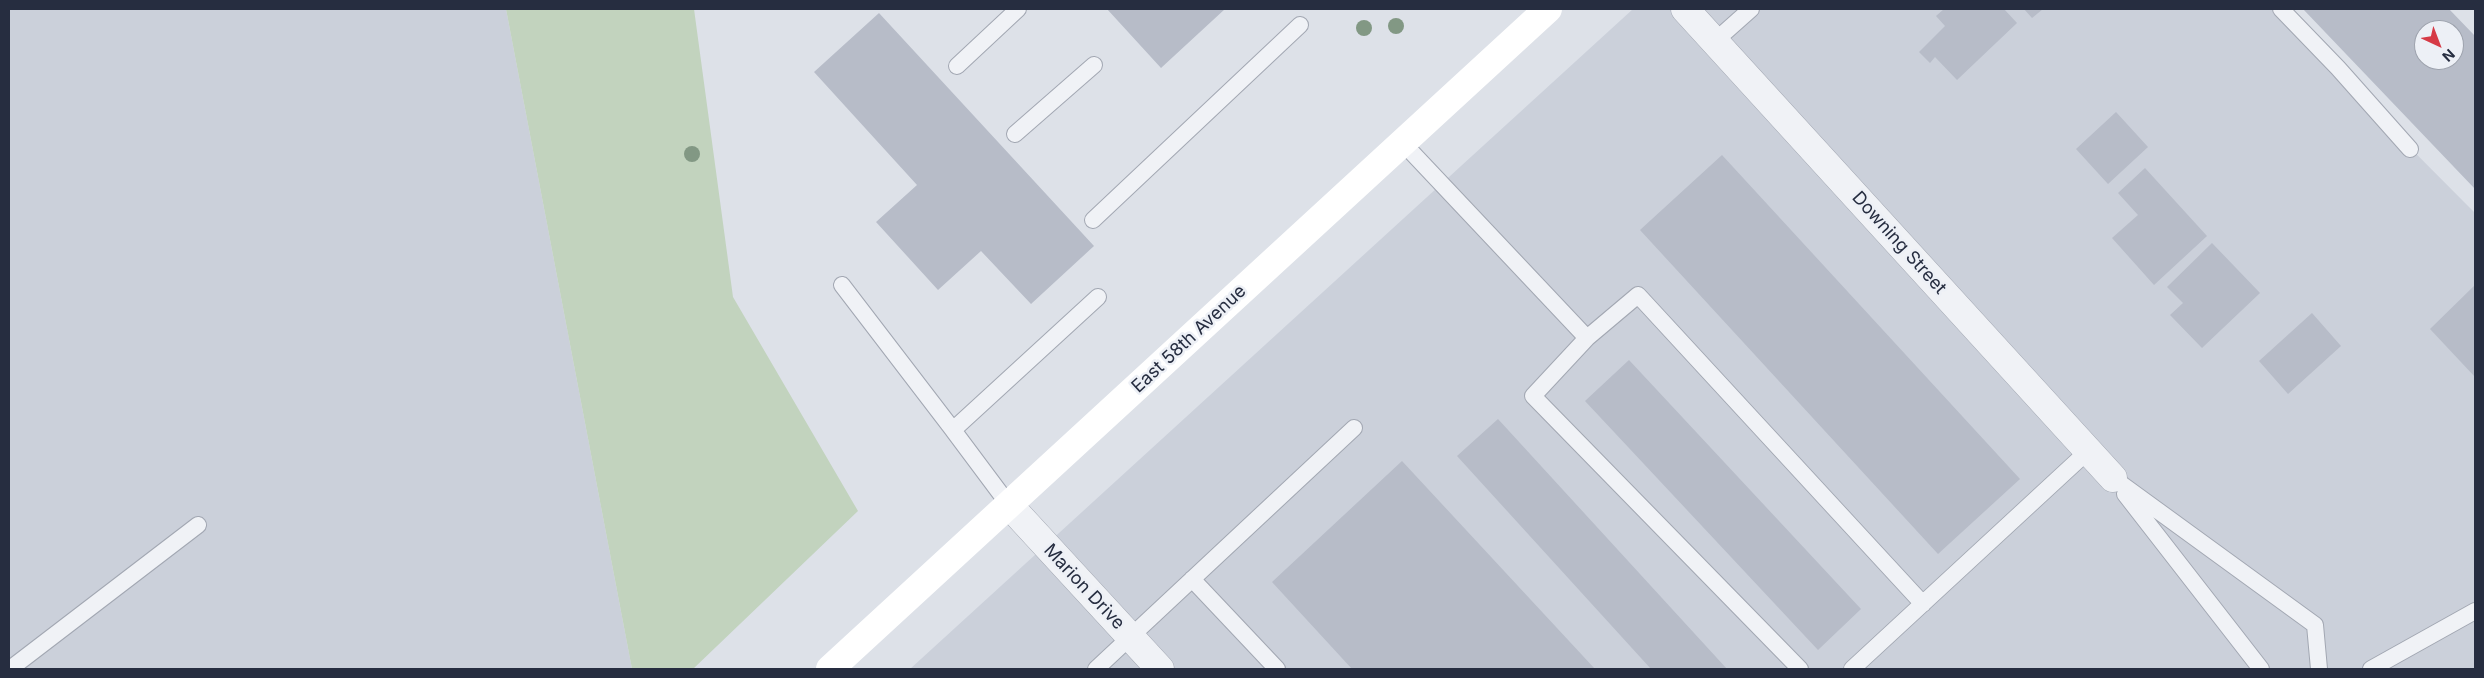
<!DOCTYPE html>
<html>
<head>
<meta charset="utf-8">
<style>
	body { margin:0 }
	#map { position:relative; width:2484px; height:678px; overflow:hidden; background:#dde1e8; font-family:Inter,sans-serif }
	canvas { display:block }
	.frame { position:absolute; inset:0; border:10px solid #262d40; pointer-events:none }
	.north { position:absolute; left:2414px; top:20px; width:50px; height:50px; box-sizing:border-box; background:#edf0f6; border:1px solid #9da2ad; border-radius:50%; rotate:137deg; font-size:14px; font-weight:700; line-height:20px; text-align:center; color:#262d40 }
	.north::after { content:''; display:block; margin:auto; width:18px; height:22px; background:#d63a46; clip-path:polygon(50% 0,100% 100%,50% 72%,0 100%) }
</style>
</head>
<body>
<div id="map">
<canvas width="2484" height="678"></canvas>
<div class="frame"></div>
<div class="north">N</div>
</div>
<script>
const ctx = document.querySelector('canvas').getContext('2d');
ctx.lineJoin = 'round';
function fill(path, color) {
  ctx.fillStyle = color;
  ctx.fill(path, 'evenodd');
}
function toPath(rows) {
  const path = new Path2D();
  for (const r of rows) {
    path.moveTo(r[0], r[1]);
    for (let i = 2; i < r.length; i += 2) path.lineTo(r[i], r[i + 1]);
  }
  return path;
}
function trace(path, color, width, dash) {
  ctx.strokeStyle = color;
  ctx.lineWidth = width;
  ctx.lineCap = dash ? 'butt' : 'round';
  ctx.setLineDash(dash || []);
  ctx.stroke(path);
}
function drawText(font, color, halo, rows, align = 'center') {
  ctx.font = font + ' Inter,sans-serif';
  ctx.lineWidth = 5;
  ctx.setLineDash([]);
  ctx.textBaseline = 'middle';
  ctx.strokeStyle = halo;
  ctx.fillStyle = color;
  for (const [text, x, y, turn = 0] of rows) {
    ctx.save();
    ctx.translate(x, y);
    ctx.rotate((+turn || 0) * Math.PI / 180);
    ctx.textAlign = isNaN(turn) ? turn : align;
    if (halo) ctx.strokeText(text, 0, 0);
    ctx.fillText(text, 0, 0);
    ctx.restore();
  }
}
fill(toPath([
	[9,9,506,9,632,669,9,669],
	[1633,9,2272,9,2475,213,2475,669,910,669]
]), '#cbd0da');
fill(toPath([
	[506,9,694,9,733,297,858,511,693,669,632,669]
]), '#c2d3be');
fill(toPath([
	[1107,9,1225,9,1161,68],
	[1944,9,2004,9,2017,23,1957,80,1935,57,1930,63,1919,52,1945,26,1936,16],
	[2024,9,2043,9,2032,18],
	[2303,9,2449,9,2475,36,2475,189],
	[2424,30,2454,30,2454,60,2424,60],
	[879,13,1094,246,1031,304,981,251,938,290,876,222,917,185,814,72],
	[2116,112,2148,147,2108,184,2076,149],
	[1722,155,2020,479,1938,554,1640,230],
	[2145,168,2207,236,2154,285,2112,238,2138,215,2118,193],
	[2212,243,2260,293,2202,348,2170,315,2183,303,2167,287],
	[2475,285,2475,377,2430,329],
	[2312,313,2341,346,2288,394,2259,361],
	[1629,360,1861,609,1818,650,1585,401],
	[1498,419,1727,669,1651,669,1457,456],
	[1402,461,1595,669,1352,669,1272,582]
]), '#b7bcc8');
const service = toPath([
	[2281,9,2338,68,2410,149],
	[1715,41,1751,9],
	[957,66,1018,9],
	[1015,134,1094,65],
	[1403,143,1587,338,1533,396,1800,669],
	[1093,220,1300,25],
	[842,285,953,430],
	[1587,338,1638,295,1923,604],
	[2113,478,2315,625,2319,669],
	[2125,494,2261,669],
	[1009,505,953,430,1098,297],
	[1192,579,1277,669],
	[10,669,198,525],
	[1096,669,1354,428],
	[1852,669,2088,451],
	[2371,669,2475,611]
]);
const minor = toPath([
	[1685,9,2113,478],
	[1009,505,1160,669]
]);
trace(service, '#a2a7b2', 18);
trace(minor, '#a2a7b2', 29);
trace(service, '#f0f2f6', 16);
trace(minor, '#f0f2f6', 28);
trace(toPath([
	[830,669,1548,9]
]), '#fff', 28);
ctx.fillStyle = '#829884';
for (const [x, y] of [
	[1396,26],
	[1364,28],
	[692,154]
]) {
  ctx.beginPath();
  ctx.arc(x, y, 8, 0, 2 * Math.PI);
  ctx.fill();
}
drawText('18px', '#262d40', '#edf0f6', [
	["Downing Street",1899,243,48],
	["East 58th Avenue",1189,339,-43],
	["Marion Drive",1084,587,47]
]);
</script>
</body>
</html>
